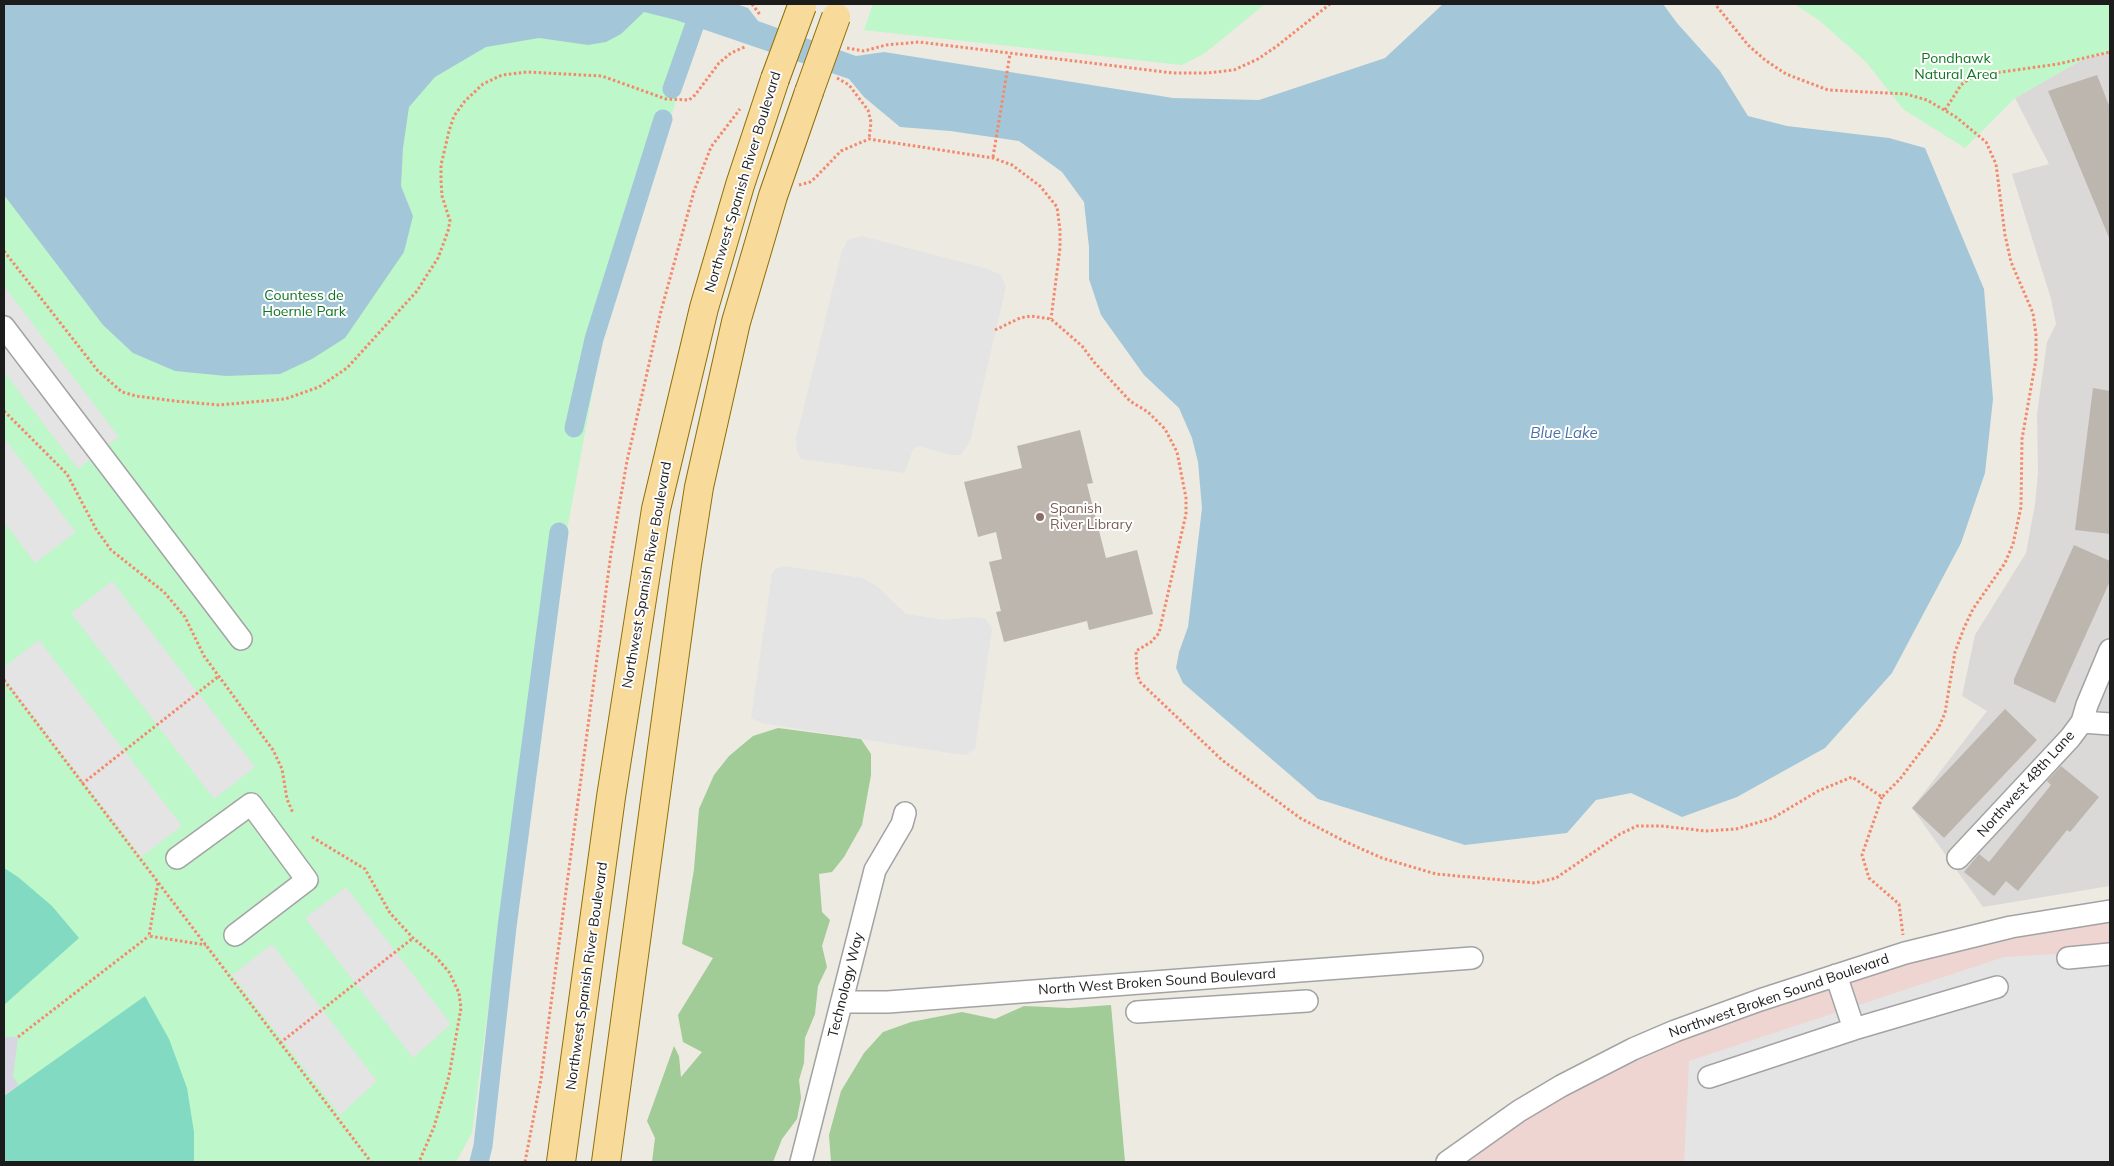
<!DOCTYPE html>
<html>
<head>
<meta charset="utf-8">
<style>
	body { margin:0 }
	#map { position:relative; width:2114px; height:1166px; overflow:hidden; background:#edeae1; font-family:Mulish,sans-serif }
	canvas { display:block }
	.frame { position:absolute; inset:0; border:5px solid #1c1c1c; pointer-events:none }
</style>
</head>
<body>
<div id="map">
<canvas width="2114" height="1166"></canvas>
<div class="frame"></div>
</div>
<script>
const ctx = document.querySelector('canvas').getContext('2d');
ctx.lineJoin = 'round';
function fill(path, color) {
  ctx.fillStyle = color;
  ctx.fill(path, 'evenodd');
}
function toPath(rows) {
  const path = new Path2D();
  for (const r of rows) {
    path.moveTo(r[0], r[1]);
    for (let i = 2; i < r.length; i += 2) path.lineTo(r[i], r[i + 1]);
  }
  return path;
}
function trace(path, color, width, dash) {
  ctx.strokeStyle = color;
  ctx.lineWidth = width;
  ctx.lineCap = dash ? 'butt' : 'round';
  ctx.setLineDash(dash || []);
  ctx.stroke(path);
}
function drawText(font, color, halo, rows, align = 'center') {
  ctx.font = font + ' Mulish,sans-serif';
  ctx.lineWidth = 4;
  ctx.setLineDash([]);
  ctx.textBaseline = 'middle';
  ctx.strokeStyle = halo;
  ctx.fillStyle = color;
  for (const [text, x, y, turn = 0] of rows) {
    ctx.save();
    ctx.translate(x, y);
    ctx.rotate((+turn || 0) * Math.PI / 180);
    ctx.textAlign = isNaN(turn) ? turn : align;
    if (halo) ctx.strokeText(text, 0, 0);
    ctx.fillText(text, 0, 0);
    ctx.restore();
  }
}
fill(toPath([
	[2110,52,2110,886,1983,907,1912,808,1987,711,1962,696,1975,635,2026,553,2035,504,2038,473,2037,414,2047,342,2056,324,2051,299,2012,174,2049,164,2015,98,2083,59]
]), '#dad9d8');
fill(toPath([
	[2110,911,2110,1162,1447,1162,1519,1111,1760,1000]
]), '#eed5d1');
fill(toPath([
	[778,728,861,739,871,754,871,775,862,825,844,857,832,872,819,874,822,912,830,920,822,946,827,967,818,986,815,1014,805,1038,804,1063,799,1080,801,1098,797,1119,782,1139,773,1162,652,1162,655,1138,647,1121,674,1046,679,1056,681,1077,702,1052,683,1042,678,1015,713,958,682,944,694,869,699,809,714,775,729,756,753,736],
	[1111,1005,1125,1162,831,1162,829,1135,841,1091,864,1053,883,1032,911,1022,962,1012,995,1019,1024,1006,1069,1008]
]), '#a1cb97');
fill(toPath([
	[4,4,709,4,611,292,510,838,472,1133,456,1162,4,1162],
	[873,4,1265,4,1205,53,1182,65,864,30],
	[1794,4,2110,4,2110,52,2083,59,2015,98,1965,148,1903,109,1866,62,1819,20]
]), '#bef7c9');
fill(toPath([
	[4,868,18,877,52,906,79,938,4,1005],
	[145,996,169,1039,187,1088,194,1132,194,1162,4,1162,4,1096]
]), '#81dac1');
fill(toPath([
	[862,236,988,269,1001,275,1006,287,970,441,961,455,952,455,917,446,913,450,904,473,801,459,797,452,796,439,842,251,848,240],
	[4,286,119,437,78,469,4,372],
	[4,438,76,532,35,563,4,522],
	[784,566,863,578,878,587,906,614,946,620,972,617,986,619,992,629,975,749,966,755,949,753,762,723,751,718,772,574,775,569],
	[112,581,255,767,214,799,71,613],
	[39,640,182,826,141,857,4,678,4,667],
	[346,887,451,1024,413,1058,305,918],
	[272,944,377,1081,340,1115,232,975],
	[2110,951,2110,1162,1684,1162,1689,1061,2004,957]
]), '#e4e4e4');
fill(toPath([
	[4,1037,18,1037,13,1077,19,1085,4,1096]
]), '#d7d6e2');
fill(toPath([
	[4,4,736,4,748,8,758,21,856,56,884,52,1173,98,1259,100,1385,58,1443,4,1663,4,1677,23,1720,71,1748,116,1787,126,1889,138,1925,148,1984,289,1993,399,1985,473,1961,543,1892,673,1825,748,1737,797,1682,817,1631,793,1596,800,1567,833,1465,845,1318,799,1183,683,1176,668,1179,652,1188,627,1202,508,1198,462,1192,438,1179,408,1144,375,1101,315,1089,279,1089,247,1084,202,1062,172,1019,141,950,131,900,127,864,97,849,79,676,20,644,12,621,34,606,42,588,45,539,38,486,47,435,77,409,107,403,148,401,186,413,216,404,252,345,338,312,359,280,374,226,376,175,371,133,353,103,325,4,195]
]), '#a3c7d9');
trace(toPath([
	[672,89,702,4],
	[574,428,594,339,663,119],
	[479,1162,483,1146,507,927,559,532]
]), '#a3c7d9', 19);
fill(toPath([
	[2097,75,2110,108,2110,240,2048,91],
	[2093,388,2110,391,2110,534,2075,530],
	[1080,430,1093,483,1087,484,1106,558,1137,550,1153,614,1089,630,1087,621,1004,642,996,612,1001,611,989,562,1002,559,996,532,978,537,964,482,1022,468,1017,446],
	[2074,545,2110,561,2110,581,2055,703,2014,684,2014,679],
	[2005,709,2037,740,1944,838,1912,808],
	[2061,766,2099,797,2070,832,2067,830,2018,891,2006,881,1994,896,1964,872,1979,854,1989,862,2051,785,2047,781]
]), '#bdb6ae');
const minor = toPath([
	[4,327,241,639],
	[2082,722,2110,724],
	[177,858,251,804,307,880,235,935],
	[1958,858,2070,738,2082,722,2087,705,2110,650],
	[2068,958,2110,954],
	[1836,975,1854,1029],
	[842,1002,888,1002,1472,958],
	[1137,1012,1307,1001],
	[1709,1077,1854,1029,1997,987],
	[801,1162,875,870,902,824,905,813],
	[1447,1162,1519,1111,1561,1086,1633,1049,1675,1031,1760,1000,1905,953,2011,927,2110,911]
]);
const major = toPath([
	[561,1162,611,797,656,509,704,308,740,185,775,79],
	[606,1162,687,564,699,487,736,322,773,196,809,92]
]);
trace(minor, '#a3a3a3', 24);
trace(major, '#8e6f05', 30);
trace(toPath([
	[752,4,761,16],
	[847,48,864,51,886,45,919,42,1173,73,1207,73,1234,70,1258,59,1277,46,1330,4],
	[837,78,849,85,868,110,871,122,869,139],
	[1945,110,1961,85,1973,76,2058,64,2110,52],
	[993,157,1010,54],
	[799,185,810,182,815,178,841,151,869,139,993,158,1012,165,1040,186,1057,207,1060,230,1060,248,1051,319],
	[4,251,98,371,122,392,136,396,175,401,219,405,285,399,319,387,347,368,417,291,427,275,438,258,448,231,450,221,442,196,441,181,441,165,449,131,454,116,465,101,483,84,502,75,527,72,602,76,666,99,689,100,695,95,719,63,731,53,745,47,745,48],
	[995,330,1020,318,1031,316,1051,319,1082,346,1094,362,1130,401,1148,412,1165,429,1177,452,1186,498,1186,514,1159,633,1151,642,1136,651,1137,674,1140,682,1222,760,1300,818,1346,842,1382,858,1436,874,1535,883,1556,878,1620,834,1637,826,1661,826,1706,831,1736,829,1773,818,1818,791,1852,777,1882,797,1900,779,1938,729,1945,713,1955,652,1964,628,1973,609,2005,563,2013,544,2021,507,2022,439,2036,359,2036,335,2033,313,2011,262,2005,235,1996,164,1986,142,1956,117,1927,100,1906,94,1828,90,1786,74,1765,60,1748,45,1715,4],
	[4,411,67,474,96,529,111,550,164,592,185,617,204,656,273,750,282,769,287,799,293,813],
	[4,680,371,1162],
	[82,784,219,676],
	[1882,797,1862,855,1869,878,1899,904,1903,935],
	[312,837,365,869,390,913,413,938,436,957,449,972,459,993,461,1008,449,1076,434,1127,419,1162],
	[158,883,149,936,206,945],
	[18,1037,149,936],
	[280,1043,413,938],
	[525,1162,541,1079,611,553,627,461,661,311,694,191,711,147,740,109]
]), '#f4886b', 3, [2.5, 2.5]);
trace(minor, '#fff', 21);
trace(major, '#f8da9b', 28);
const majorBridge = toPath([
	[775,79,802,6],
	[809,92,836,17]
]);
trace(majorBridge, '#8e6f05', 30, []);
trace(majorBridge, '#f8da9b', 28);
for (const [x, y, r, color] of [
	[1040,517,5,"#8d6e63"]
]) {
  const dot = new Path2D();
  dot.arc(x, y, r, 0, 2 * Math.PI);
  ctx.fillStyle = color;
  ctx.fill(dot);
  trace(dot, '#fff', 2);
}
drawText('14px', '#0f7422', '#fff', [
	["Pondhawk",1956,59],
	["Natural Area",1956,75],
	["Countess de",304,296],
	["Hoernle Park",304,312]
]);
drawText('14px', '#1c1c1c', '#fff', [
	["Northwest Spanish River Boulevard",743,182,-73],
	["Northwest Spanish River Boulevard",647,575,-80],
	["Northwest 48th Lane",2026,784,-48],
	["Northwest Spanish River Boulevard",587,976,-82],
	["North West Broken Sound Boulevard",1157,982,-4],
	["Technology Way",846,985,-76],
	["Northwest Broken Sound Boulevard",1779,996,-19]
]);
drawText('14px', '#785e54', '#fff', [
	["Spanish",1050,509],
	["River Library",1050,525]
], 'left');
drawText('italic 15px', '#4c70a7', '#fff', [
	["Blue Lake",1564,433]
]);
</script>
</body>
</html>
